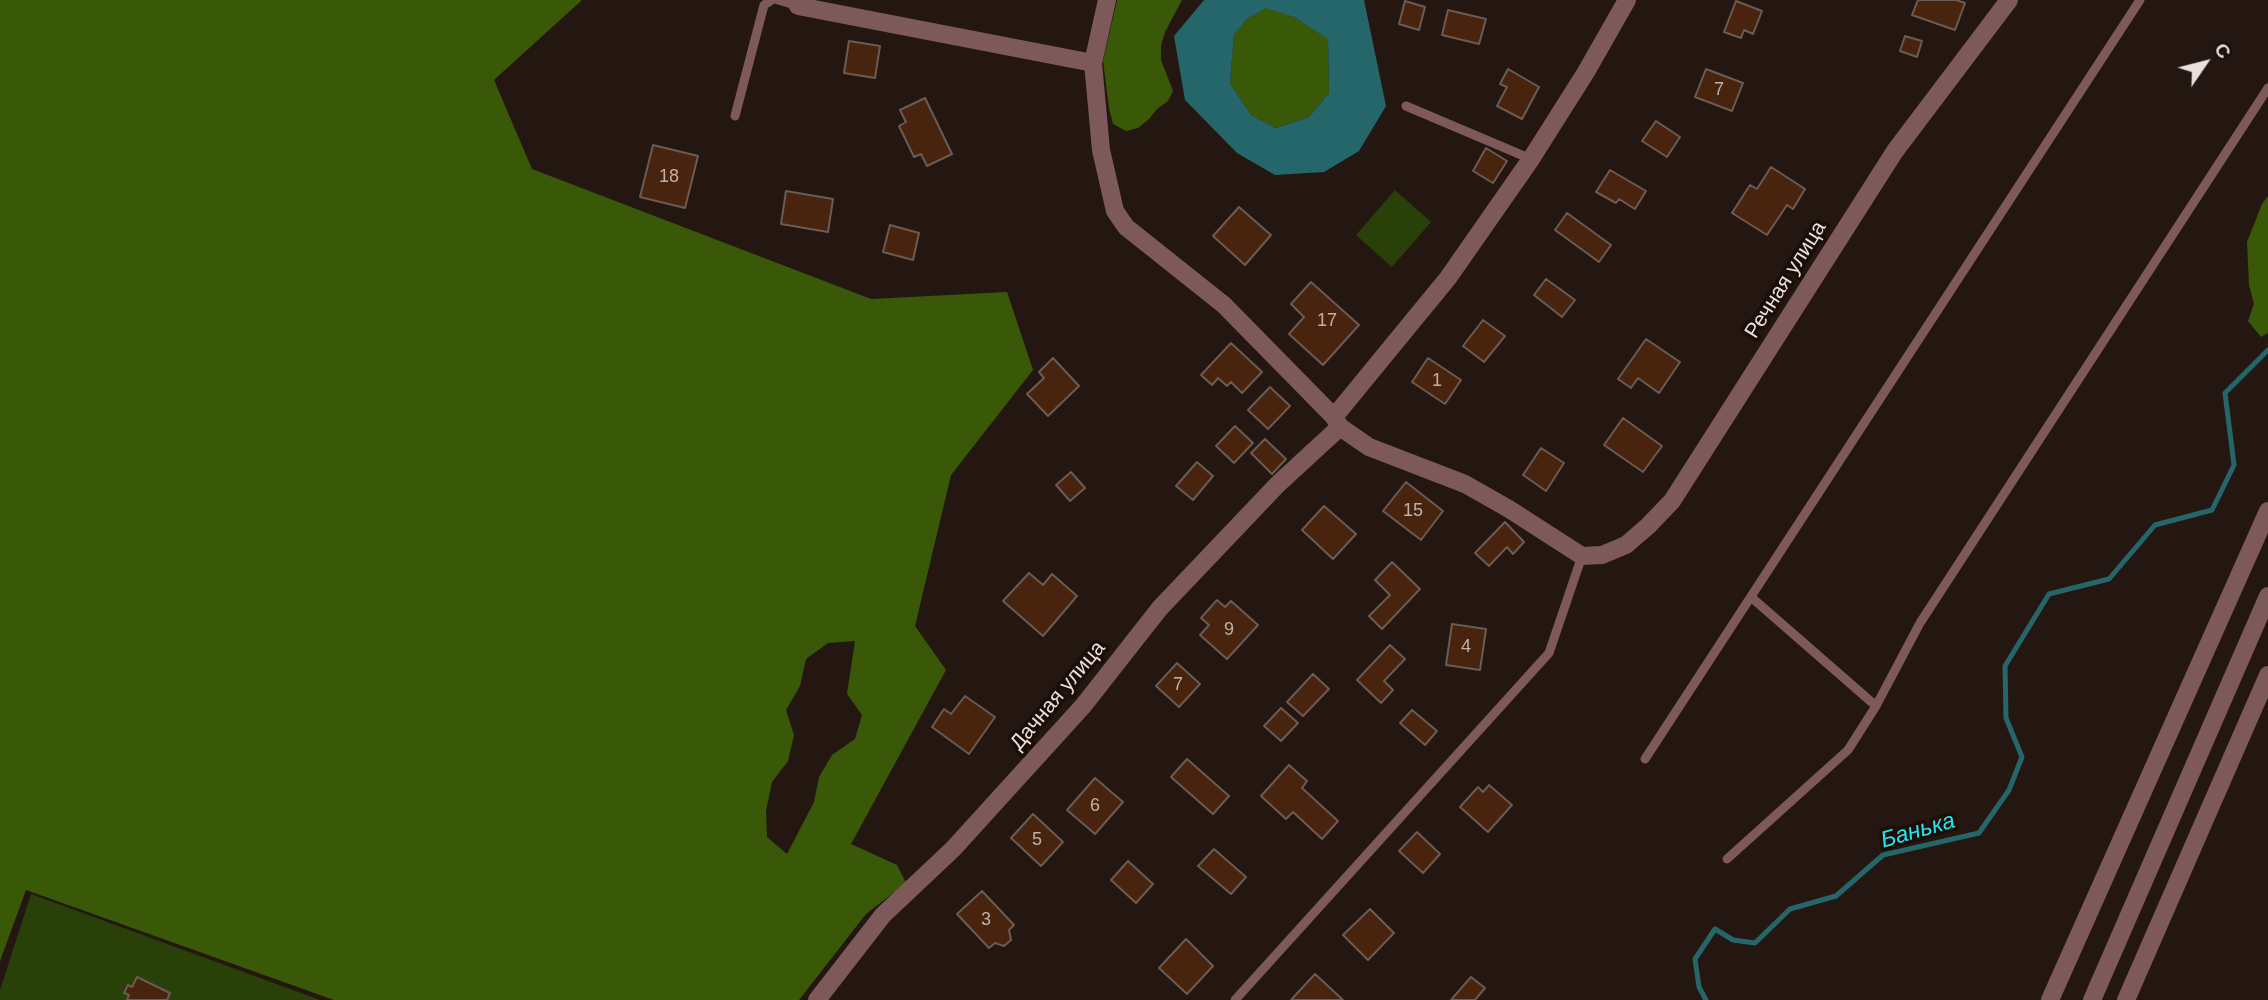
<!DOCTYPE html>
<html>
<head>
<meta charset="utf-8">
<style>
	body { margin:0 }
	#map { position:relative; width:2268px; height:1000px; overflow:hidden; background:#241711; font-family:Helvetica,sans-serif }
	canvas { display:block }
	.north { position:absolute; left:2170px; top:28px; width:70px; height:70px; -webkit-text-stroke:5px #1b0e09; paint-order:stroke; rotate:55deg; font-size:19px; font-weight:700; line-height:28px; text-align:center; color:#eae0dc }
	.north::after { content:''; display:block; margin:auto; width:24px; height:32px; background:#eae0dc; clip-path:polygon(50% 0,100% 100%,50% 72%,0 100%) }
</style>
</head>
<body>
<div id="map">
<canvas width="2268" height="1000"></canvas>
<div class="north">С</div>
</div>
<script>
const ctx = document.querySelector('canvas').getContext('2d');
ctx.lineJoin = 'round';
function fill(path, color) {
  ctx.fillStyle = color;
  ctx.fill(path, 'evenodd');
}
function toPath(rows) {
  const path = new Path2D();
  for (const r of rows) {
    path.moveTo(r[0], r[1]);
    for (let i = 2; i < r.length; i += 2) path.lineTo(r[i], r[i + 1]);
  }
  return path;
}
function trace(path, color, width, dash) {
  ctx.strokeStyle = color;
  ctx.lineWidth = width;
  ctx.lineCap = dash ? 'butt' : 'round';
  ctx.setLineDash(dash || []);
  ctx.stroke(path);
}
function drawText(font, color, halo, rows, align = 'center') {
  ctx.font = font + ' Helvetica,sans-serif';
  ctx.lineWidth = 7;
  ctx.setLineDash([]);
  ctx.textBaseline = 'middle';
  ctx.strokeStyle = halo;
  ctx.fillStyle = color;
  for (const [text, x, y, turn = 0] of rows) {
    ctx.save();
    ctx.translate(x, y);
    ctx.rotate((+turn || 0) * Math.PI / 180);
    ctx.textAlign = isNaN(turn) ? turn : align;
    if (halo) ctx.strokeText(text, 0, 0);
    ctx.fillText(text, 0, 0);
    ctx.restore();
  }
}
fill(toPath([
	[1395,190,1431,222,1392,267,1356,235],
	[31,894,320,1000,0,1000,0,990]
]), '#294008');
fill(toPath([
	[0,0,582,0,494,80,532,169,871,299,1007,292,1033,370,951,475,915,626,946,670,851,844,897,865,906,883,866,914,799,1000,334,1000,26,890,0,961],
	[855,641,847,694,862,715,855,739,832,755,819,777,814,802,787,854,767,837,766,811,772,782,788,761,794,735,786,710,800,686,806,659,828,643],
	[1117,0,1182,0,1165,32,1161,46,1161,60,1173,91,1168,101,1157,109,1149,119,1138,128,1126,131,1113,124,1109,108,1103,61],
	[1267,7,1294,17,1328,38,1329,93,1309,117,1276,128,1251,115,1230,83,1234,35,1247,19],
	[2268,196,2268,333,2261,337,2248,321,2254,304,2249,285,2247,242,2262,204]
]), '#3a5908');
fill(toPath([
	[1204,0,1364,0,1386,106,1359,151,1324,172,1275,175,1237,153,1185,100,1174,36],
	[1266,8,1294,17,1328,39,1329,93,1309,117,1276,128,1251,115,1230,83,1234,35,1247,19]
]), '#25666a');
trace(toPath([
	[1706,1000,1699,987,1695,959,1715,929,1733,940,1755,943,1790,909,1836,896,1883,855,1979,833,2009,790,2022,757,2006,718,2005,666,2049,594,2109,579,2155,525,2212,510,2234,465,2225,393,2268,350]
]), '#25666a', 5);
const building = toPath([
	[1918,0,1956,0,1965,3,1955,30,1912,15,1918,0],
	[1405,1,1425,7,1419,30,1399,24,1405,1],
	[1736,1,1762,11,1753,34,1744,30,1741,38,1724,32,1736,1],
	[1448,10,1486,19,1479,44,1442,35,1448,10],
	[1905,36,1922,41,1917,57,1900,51,1905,36],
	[849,41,880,46,875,78,844,73,849,41],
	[1508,69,1539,87,1522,119,1497,106,1507,87,1500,84,1508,69],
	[1706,69,1743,83,1732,111,1695,97,1706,69],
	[925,98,952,154,927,166,921,154,914,157,899,126,906,122,900,110,925,98],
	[1656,121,1680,137,1667,157,1642,141,1656,121],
	[653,145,698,156,685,208,640,197,653,145],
	[1486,148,1507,161,1493,183,1473,171,1486,148],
	[1771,167,1805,189,1793,209,1787,205,1767,235,1732,213,1750,185,1757,189,1771,167],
	[1610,170,1646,191,1635,209,1619,199,1616,203,1596,192,1610,170],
	[786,191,833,199,828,232,781,224,786,191],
	[1239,207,1271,235,1245,265,1213,236,1239,207],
	[1567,213,1611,245,1599,262,1555,230,1567,213],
	[890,225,919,233,913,260,883,252,890,225],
	[1546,279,1575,300,1562,317,1534,295,1546,279],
	[1311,282,1359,325,1323,365,1289,334,1304,317,1291,304,1311,282],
	[1483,320,1505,336,1484,362,1463,346,1483,320],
	[1646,339,1680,362,1659,393,1638,378,1631,388,1618,379,1646,339],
	[1231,343,1262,372,1242,393,1231,382,1227,386,1218,378,1212,385,1201,375,1231,343],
	[1053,358,1079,386,1048,416,1027,394,1044,378,1039,372,1053,358],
	[1428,358,1461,380,1445,404,1412,382,1428,358],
	[1270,387,1290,406,1268,429,1248,410,1270,387],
	[1623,418,1662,446,1643,472,1604,445,1623,418],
	[1235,426,1253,443,1234,463,1216,446,1235,426],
	[1265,439,1286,459,1272,474,1251,453,1265,439],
	[1541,448,1564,463,1546,491,1523,475,1541,448],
	[1197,462,1213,476,1193,500,1176,486,1197,462],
	[1071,472,1085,488,1070,501,1056,485,1071,472],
	[1406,482,1443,511,1421,540,1383,511,1406,482],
	[1324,506,1356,534,1333,559,1302,530,1324,506],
	[1505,522,1524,542,1513,554,1507,547,1489,566,1475,553,1505,522],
	[1392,562,1420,589,1382,629,1369,616,1390,595,1375,580,1392,562],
	[1029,573,1043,585,1052,574,1077,596,1043,636,1003,601,1029,573],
	[1217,600,1225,607,1231,601,1258,625,1227,659,1200,635,1209,625,1201,618,1217,600],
	[1452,624,1486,629,1480,670,1446,665,1452,624],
	[1390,645,1405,659,1384,681,1393,690,1381,703,1357,680,1390,645],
	[1177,663,1200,684,1179,707,1156,686,1177,663],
	[1313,674,1329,689,1303,716,1287,702,1313,674],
	[965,696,995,717,969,754,932,727,944,709,951,714,965,696],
	[1281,708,1298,723,1281,741,1264,726,1281,708],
	[1412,710,1437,731,1425,745,1400,723,1412,710],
	[1187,759,1229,796,1213,814,1171,777,1187,759],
	[1289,765,1307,781,1302,788,1338,821,1322,839,1293,812,1286,819,1261,796,1289,765],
	[1095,778,1123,802,1095,834,1067,810,1095,778],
	[1489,785,1512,805,1488,832,1460,807,1478,787,1483,792,1489,785],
	[1033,814,1063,842,1041,866,1011,838,1033,814],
	[1417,832,1440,854,1423,873,1399,851,1417,832],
	[1214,849,1246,877,1231,894,1198,866,1214,849],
	[1128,861,1153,884,1136,903,1111,880,1128,861],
	[982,891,1014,925,1009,930,1011,940,1004,946,995,943,989,948,957,914,982,891],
	[1370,909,1394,933,1368,960,1343,935,1370,909],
	[1186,939,1213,966,1187,994,1159,968,1186,939],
	[1315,974,1343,1000,1291,1000,1315,974],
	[137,977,170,993,167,1000,127,1000,129,995,124,993,128,985,132,987,137,977],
	[1471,977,1485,988,1475,1000,1451,1000,1471,977]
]);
fill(building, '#48230d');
trace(building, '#6a5b53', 2);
trace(toPath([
	[778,0,798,6,798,2],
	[1406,106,1531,159],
	[735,116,764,5,772,0],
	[1751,597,1876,706],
	[1645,759,2140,0],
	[1727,859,1848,750,1876,706,1920,623,2268,88],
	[1235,1000,1549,653,1582,556]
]), '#7e5959', 9);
trace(toPath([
	[1107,0,1093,63,1101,150,1115,211,1126,227,1224,305,1334,417,1340,427,1369,447,1465,484,1509,509,1582,556,1602,555,1626,545,1648,526,1672,501,1895,151,2009,0],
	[798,6,1093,63],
	[1334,417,1448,278,1531,159,1586,72,1627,0],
	[817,1000,883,915,953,849,1083,706,1160,608,1278,484,1340,427],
	[2126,1000,2268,675]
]), '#7e5959', 18);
trace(toPath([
	[2050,1000,2268,511],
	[2092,1000,2268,596]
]), '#7e5959', 18);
drawText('18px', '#c2b1a8', null, [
	["7",1719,90],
	["18",669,177],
	["17",1327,321],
	["1",1437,381],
	["15",1413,511],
	["9",1229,630],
	["4",1466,647],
	["7",1178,685],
	["6",1095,806],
	["5",1037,840],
	["3",986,920]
]);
drawText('21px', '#eae0dc', '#1b0e09', [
	["Речная улица",1786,280,-58],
	["Дачная улица",1058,696,-50]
]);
drawText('italic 23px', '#24e5ef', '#1b0e09', [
	["Банька",1918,831,-16]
]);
</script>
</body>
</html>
